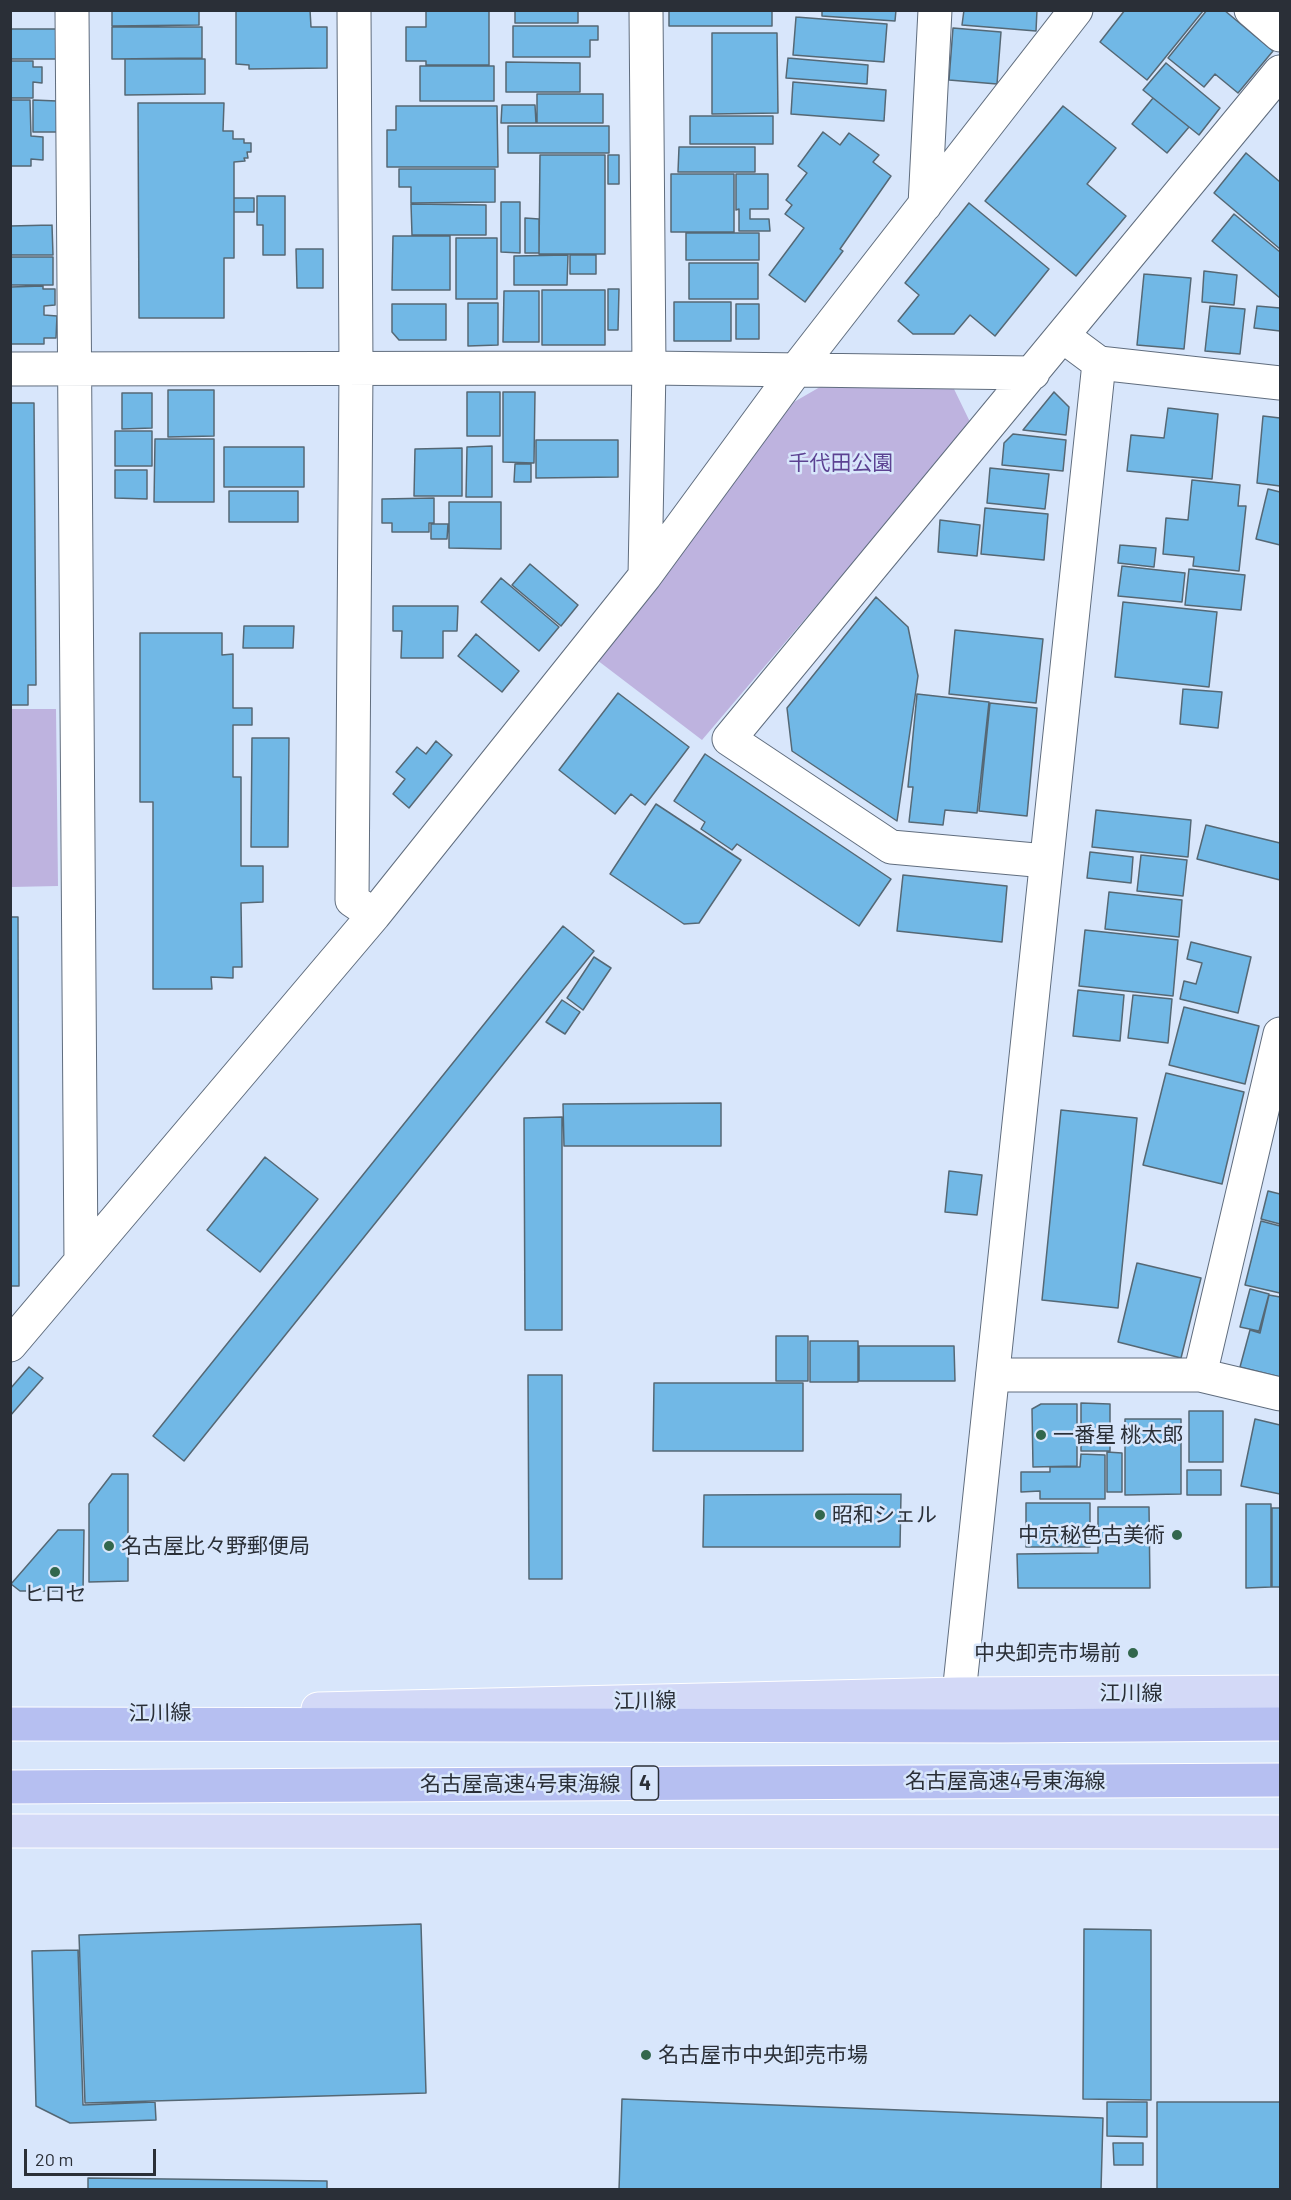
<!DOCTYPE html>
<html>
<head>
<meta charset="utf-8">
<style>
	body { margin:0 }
	#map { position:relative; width:1291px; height:2200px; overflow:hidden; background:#d8e6fb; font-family:Barlow,sans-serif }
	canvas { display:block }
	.frame { position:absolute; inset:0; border:12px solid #2a2f37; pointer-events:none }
	.scale { position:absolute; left:24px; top:2149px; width:132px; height:27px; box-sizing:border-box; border:3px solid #2a2f37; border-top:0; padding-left:8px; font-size:18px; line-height:21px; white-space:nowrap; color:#2a2f37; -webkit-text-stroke:4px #d8e6fb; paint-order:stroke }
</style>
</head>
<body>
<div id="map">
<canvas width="1291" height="2200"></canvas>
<div class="frame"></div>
<div class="scale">20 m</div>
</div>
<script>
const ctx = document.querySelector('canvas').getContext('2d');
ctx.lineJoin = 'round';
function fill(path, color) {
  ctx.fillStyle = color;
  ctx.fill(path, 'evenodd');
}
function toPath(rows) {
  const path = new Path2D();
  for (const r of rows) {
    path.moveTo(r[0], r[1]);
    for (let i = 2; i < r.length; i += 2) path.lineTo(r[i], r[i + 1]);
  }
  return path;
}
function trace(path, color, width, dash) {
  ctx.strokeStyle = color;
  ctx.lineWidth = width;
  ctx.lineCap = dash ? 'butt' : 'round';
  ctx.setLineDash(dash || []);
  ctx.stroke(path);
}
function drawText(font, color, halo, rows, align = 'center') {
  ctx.font = font + ' Barlow,"Noto Sans JP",sans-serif';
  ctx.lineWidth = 5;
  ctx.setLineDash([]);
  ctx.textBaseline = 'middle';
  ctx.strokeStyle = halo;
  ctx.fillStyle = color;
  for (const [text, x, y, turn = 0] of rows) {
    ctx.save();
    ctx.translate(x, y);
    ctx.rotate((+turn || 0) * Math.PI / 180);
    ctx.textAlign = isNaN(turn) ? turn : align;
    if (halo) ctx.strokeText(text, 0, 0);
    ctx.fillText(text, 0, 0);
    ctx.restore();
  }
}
fill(toPath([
	[820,387,954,389,971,424,702,740,597,660,794,402],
	[11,709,56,709,58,886,11,887]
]), '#beb3df');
const building = toPath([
	[112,10,199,10,199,25,112,26,112,10],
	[236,10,310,10,311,27,327,27,327,68,249,69,249,65,236,64,236,10],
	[426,10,489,10,489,65,426,65,426,61,406,61,406,27,426,27,426,10],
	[515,10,578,10,578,23,515,23,515,10],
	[669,10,772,10,772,26,669,26,669,10],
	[822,10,896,10,895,21,822,16,822,10],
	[964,10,1037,10,1036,31,962,25,964,10],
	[1125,10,1203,10,1203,11,1147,80,1100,42,1125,10],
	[1207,10,1224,10,1273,51,1238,93,1215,74,1204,87,1168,58,1207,10],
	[796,17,887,24,884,62,793,55,796,17],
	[513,26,598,26,598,40,590,40,590,57,513,57,513,26],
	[112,27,202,27,202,58,112,59,112,27],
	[953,28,1001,32,997,84,949,80,953,28],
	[10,29,60,29,60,59,10,59,10,29],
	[712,33,777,33,778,113,712,114,712,33],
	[788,58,868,65,867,84,786,78,788,58],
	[125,59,205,59,205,94,125,95,125,59],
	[10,61,33,61,33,67,42,67,42,83,33,82,33,98,10,98,10,61],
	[506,62,580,63,580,92,506,92,506,62],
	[1166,63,1220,108,1199,135,1143,90,1166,63],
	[420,66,494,66,494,101,420,101,420,66],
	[793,82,886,90,884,121,791,114,793,82],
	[537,94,603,94,603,123,537,123,537,94],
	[1153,98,1189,127,1167,153,1132,124,1153,98],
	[10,100,30,100,31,136,43,137,43,160,31,159,31,166,10,166,10,100],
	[33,100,57,101,57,132,33,132,33,100],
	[138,103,224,103,223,131,233,131,233,139,244,139,244,143,251,143,251,152,247,152,248,158,244,158,245,161,234,162,234,258,224,258,224,318,139,318,138,103],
	[502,105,535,105,536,123,501,123,502,105],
	[396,106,497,106,498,167,387,167,387,130,396,130,396,106],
	[1063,106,1116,148,1087,184,1126,216,1076,276,985,201,1063,106],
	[690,116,773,116,773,144,690,144,690,116],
	[508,126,609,126,609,153,508,153,508,126],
	[823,132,840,145,849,133,879,155,873,162,891,176,840,249,843,251,805,302,769,275,804,228,785,214,792,205,786,200,807,173,798,166,823,132],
	[679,147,755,147,755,172,678,172,679,147],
	[1246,153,1280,182,1280,249,1214,193,1246,153],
	[540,155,605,155,605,254,539,254,540,155],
	[608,155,619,155,619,184,608,184,608,155],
	[399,169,495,169,495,202,411,203,411,187,399,187,399,169],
	[671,174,734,174,734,232,671,232,671,174],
	[736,174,768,174,768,209,750,209,750,219,769,219,770,231,739,231,739,209,736,210,736,174],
	[257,196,285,196,285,255,263,255,263,225,257,225,257,196],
	[234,198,254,198,254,212,234,212,234,198],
	[501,202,520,202,520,253,501,252,501,202],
	[969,203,1049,269,995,336,970,315,954,334,913,334,898,321,919,295,905,283,969,203],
	[411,204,486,205,486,235,412,235,411,204],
	[1234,214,1280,252,1280,298,1212,241,1234,214],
	[525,218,539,219,539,253,525,253,525,218],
	[52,225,53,255,10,255,10,226,52,225],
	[686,233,759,233,759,260,686,260,686,233],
	[393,236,450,236,450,290,392,290,393,236],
	[456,238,497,238,497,299,456,299,456,238],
	[296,249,323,249,323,288,297,288,296,249],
	[568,255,567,285,514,285,514,256,568,255],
	[570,255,596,255,596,274,570,274,570,255],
	[10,257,53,257,53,285,10,285,10,257],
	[689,263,758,263,758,299,689,299,689,263],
	[1204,271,1237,275,1234,305,1202,302,1204,271],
	[1144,274,1191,278,1184,349,1137,345,1144,274],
	[43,286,43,289,55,289,55,305,44,306,44,315,57,316,56,338,44,338,44,344,10,344,10,287,43,286],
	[608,289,619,289,618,330,608,330,608,289],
	[542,290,605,290,605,345,542,345,542,290],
	[504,291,539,291,539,342,503,342,504,291],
	[674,302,731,302,731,341,674,341,674,302],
	[468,303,498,303,498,345,468,346,468,303],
	[392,304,446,304,446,340,399,340,392,332,392,304],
	[736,304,759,304,759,339,736,339,736,304],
	[1210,306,1245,309,1240,354,1205,351,1210,306],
	[1257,306,1280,308,1280,331,1254,328,1257,306],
	[168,390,214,390,214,436,168,437,168,390],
	[467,392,500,392,500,436,467,436,467,392],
	[503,392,535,392,534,463,503,462,503,392],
	[1054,392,1069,407,1066,435,1023,430,1054,392],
	[122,393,152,393,152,428,122,429,122,393],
	[10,403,34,403,36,685,28,685,28,705,10,705,10,403],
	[1168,408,1218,414,1212,479,1127,471,1131,435,1164,438,1168,408],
	[1263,416,1280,418,1280,486,1257,483,1263,416],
	[115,431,152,431,152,466,115,466,115,431],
	[1013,434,1066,440,1063,471,1002,465,1004,443,1013,434],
	[155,439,214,439,214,502,154,502,155,439],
	[536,440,618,440,618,477,536,478,536,440],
	[492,446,492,497,466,497,467,447,492,446],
	[224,447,304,447,304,487,224,487,224,447],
	[462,448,462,496,414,496,415,449,462,448],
	[515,464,531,464,531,482,514,482,515,464],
	[990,468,1049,474,1045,509,987,503,990,468],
	[115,470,147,470,147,499,115,498,115,470],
	[1192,480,1240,485,1238,506,1246,506,1239,571,1193,566,1194,557,1163,554,1166,518,1188,520,1192,480],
	[1268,489,1280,492,1280,545,1256,539,1268,489],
	[229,491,298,491,298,522,229,522,229,491],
	[434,498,434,523,429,523,429,532,392,532,392,523,382,523,382,499,434,498],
	[449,502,501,502,501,549,449,548,449,502],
	[985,508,1048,514,1044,560,981,554,985,508],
	[940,520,980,525,977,556,938,552,940,520],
	[431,524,448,524,447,539,431,539,431,524],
	[1120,545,1156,548,1154,567,1118,563,1120,545],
	[530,564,578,605,561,626,512,585,530,564],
	[1122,566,1185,573,1182,602,1118,596,1122,566],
	[1189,569,1245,575,1241,610,1185,605,1189,569],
	[501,578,559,627,539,651,481,602,501,578],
	[876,597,908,627,918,676,897,821,792,751,787,708,876,597],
	[1123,602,1217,612,1209,687,1115,677,1123,602],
	[393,606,458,606,457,631,443,631,443,658,401,658,402,631,393,631,393,606],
	[244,626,294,626,293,648,243,648,244,626],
	[955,630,1043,639,1036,703,949,694,955,630],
	[140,633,222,633,222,655,233,654,233,708,252,708,252,725,233,725,233,777,241,777,241,866,263,866,263,902,241,903,242,967,233,967,233,978,211,977,212,989,153,989,153,802,140,802,140,633],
	[476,634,519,671,502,692,458,656,476,634],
	[1183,689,1222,692,1218,728,1180,724,1183,689],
	[618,693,689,747,645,805,631,794,615,814,559,770,618,693],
	[917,694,989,702,977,813,945,810,943,825,909,822,913,787,908,787,917,694],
	[990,703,1037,708,1027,816,979,811,990,703],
	[252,738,289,738,288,847,251,847,252,738],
	[436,741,452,755,409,808,393,794,405,779,396,772,417,747,426,754,436,741],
	[705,754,891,879,859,926,737,844,732,850,701,829,705,822,674,801,705,754],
	[656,804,741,860,699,923,684,924,610,874,656,804],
	[1096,810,1191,820,1188,857,1092,847,1096,810],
	[1206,825,1280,843,1280,880,1197,859,1206,825],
	[1090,852,1133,857,1131,883,1087,878,1090,852],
	[1141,855,1187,860,1183,896,1137,891,1141,855],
	[903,875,1007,886,1002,942,897,931,903,875],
	[1109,892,1182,900,1179,937,1105,929,1109,892],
	[10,917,18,917,19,1286,10,1286,10,917],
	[563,926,594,951,184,1461,153,1436,563,926],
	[1085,930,1178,940,1173,996,1079,986,1085,930],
	[1191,942,1251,957,1238,1013,1180,999,1184,981,1196,984,1202,963,1187,959,1191,942],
	[594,957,611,968,583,1010,567,998,594,957],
	[1078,990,1124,995,1120,1041,1073,1036,1078,990],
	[1133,995,1172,999,1168,1043,1128,1038,1133,995],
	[562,1000,580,1012,565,1034,546,1022,562,1000],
	[1184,1007,1259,1026,1245,1084,1169,1065,1184,1007],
	[1166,1073,1244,1092,1222,1184,1143,1165,1166,1073],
	[721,1103,721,1146,564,1146,563,1104,721,1103],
	[1061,1110,1137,1118,1118,1308,1042,1300,1061,1110],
	[562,1117,562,1330,525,1330,524,1118,562,1117],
	[265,1157,318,1199,260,1272,207,1230,265,1157],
	[949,1171,982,1175,977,1215,945,1212,949,1171],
	[1268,1191,1280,1194,1280,1224,1261,1219,1268,1191],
	[1261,1221,1280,1226,1280,1293,1245,1285,1261,1221],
	[1137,1263,1201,1278,1181,1358,1118,1342,1137,1263],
	[1250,1289,1269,1294,1259,1331,1240,1327,1250,1289],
	[1269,1295,1280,1297,1280,1377,1240,1367,1250,1330,1260,1333,1269,1295],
	[776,1336,808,1336,808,1381,776,1381,776,1336],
	[810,1341,858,1341,858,1382,810,1382,810,1341],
	[859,1346,954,1346,955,1381,859,1381,859,1346],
	[29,1367,43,1378,10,1416,10,1389,29,1367],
	[528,1375,562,1375,562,1579,529,1579,528,1375],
	[654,1383,803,1383,803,1451,653,1451,654,1383],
	[1081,1403,1110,1404,1110,1451,1081,1451,1081,1403],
	[1041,1404,1077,1404,1077,1466,1033,1467,1032,1409,1041,1404],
	[1189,1411,1223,1411,1223,1462,1189,1462,1189,1411],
	[1125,1419,1181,1419,1181,1494,1125,1495,1125,1419],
	[1255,1419,1280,1425,1280,1494,1241,1486,1255,1419],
	[1107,1452,1122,1453,1122,1492,1107,1492,1107,1452],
	[1081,1454,1105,1455,1105,1499,1040,1499,1040,1491,1021,1492,1021,1472,1050,1472,1050,1467,1080,1467,1081,1454],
	[1187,1470,1221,1470,1221,1495,1187,1495,1187,1470],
	[112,1474,128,1474,128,1581,89,1582,89,1504,112,1474],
	[901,1494,900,1547,703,1547,704,1495,901,1494],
	[1026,1503,1090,1503,1090,1547,1026,1547,1026,1503],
	[1246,1504,1271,1504,1271,1587,1246,1588,1246,1504],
	[1098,1507,1149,1507,1150,1588,1018,1588,1017,1554,1098,1553,1098,1507],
	[1272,1508,1280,1508,1280,1587,1272,1587,1272,1508],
	[58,1530,84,1530,83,1591,20,1591,11,1584,58,1530],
	[421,1924,426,2093,85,2103,79,1935,421,1924],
	[1084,1929,1151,1930,1151,2100,1083,2099,1084,1929],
	[78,1950,83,2105,155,2102,156,2120,70,2123,36,2106,32,1951,78,1950],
	[622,2099,1103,2118,1101,2190,619,2190,622,2099],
	[1107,2102,1147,2102,1147,2137,1107,2136,1107,2102],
	[1157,2102,1280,2102,1280,2190,1157,2190,1157,2102],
	[1113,2143,1143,2143,1143,2165,1114,2165,1113,2143],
	[88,2178,327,2181,327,2190,88,2190,88,2178]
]);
fill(building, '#71b8e6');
trace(building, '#556875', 1.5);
const minor = toPath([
	[72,10,81,1261],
	[354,10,356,369,352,900,374,915],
	[1251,10,1280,35],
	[925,205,935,10],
	[1099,363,1280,383],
	[10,369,649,368,1033,373],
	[645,576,649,368,646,10],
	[1046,861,891,847,729,739,1280,72],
	[10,1345,374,915,645,576,796,370,1076,10],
	[993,1375,1200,1375,1280,1394],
	[1200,1375,1280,1034]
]);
const tertiary = toPath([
	[959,1694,1099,363,1064,337]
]);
const primary = toPath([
	[318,1709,959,1694,1280,1692],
	[10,1831,1280,1832]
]);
const motorway = toPath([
	[10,1724,1001,1726,1280,1724],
	[10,1787,1280,1780]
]);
trace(minor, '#606d7e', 35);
trace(tertiary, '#606d7e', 35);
trace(primary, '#fff', 35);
trace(motorway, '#fff', 35);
trace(minor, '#fff', 33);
trace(tertiary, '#fff', 33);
trace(primary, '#d3d9f7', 33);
trace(motorway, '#b6bff1', 33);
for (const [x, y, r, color] of [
	[1041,1435,6,"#32674d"],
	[820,1515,6,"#32674d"],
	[1177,1535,6,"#32674d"],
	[109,1546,6,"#32674d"],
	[55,1572,6,"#32674d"],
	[1133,1653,6,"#32674d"],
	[646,2055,6,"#32674d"]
]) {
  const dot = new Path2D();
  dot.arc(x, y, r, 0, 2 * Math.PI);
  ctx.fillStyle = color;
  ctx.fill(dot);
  trace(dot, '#d8e6fb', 2);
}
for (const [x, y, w] of [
	[645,1783,27]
]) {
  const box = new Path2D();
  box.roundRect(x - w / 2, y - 17, w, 34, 4.5);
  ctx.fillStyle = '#d8e6fb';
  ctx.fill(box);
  trace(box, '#2a2f37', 1.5);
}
drawText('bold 20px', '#2a2f37', null, [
	["4",645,1783]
]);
drawText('21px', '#5c4292', '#d8e6fb', [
	["千代田公園",841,463]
]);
drawText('21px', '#2a2f37', '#d8e6fb', [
	["一番星 桃太郎",1053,1435],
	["昭和シェル",832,1515],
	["中京秘色古美術",1165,1535,"right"],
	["名古屋比々野郵便局",121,1546],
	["ヒロセ",55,1594,"center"],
	["中央卸売市場前",1121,1653,"right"],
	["名古屋市中央卸売市場",658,2055]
], 'left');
drawText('21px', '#2a2f37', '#d8e6fb', [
	["江川線",1131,1693],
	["江川線",645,1701,-1],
	["江川線",160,1713,-1],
	["名古屋高速4号東海線",1005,1781],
	["名古屋高速4号東海線",520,1784]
]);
</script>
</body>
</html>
